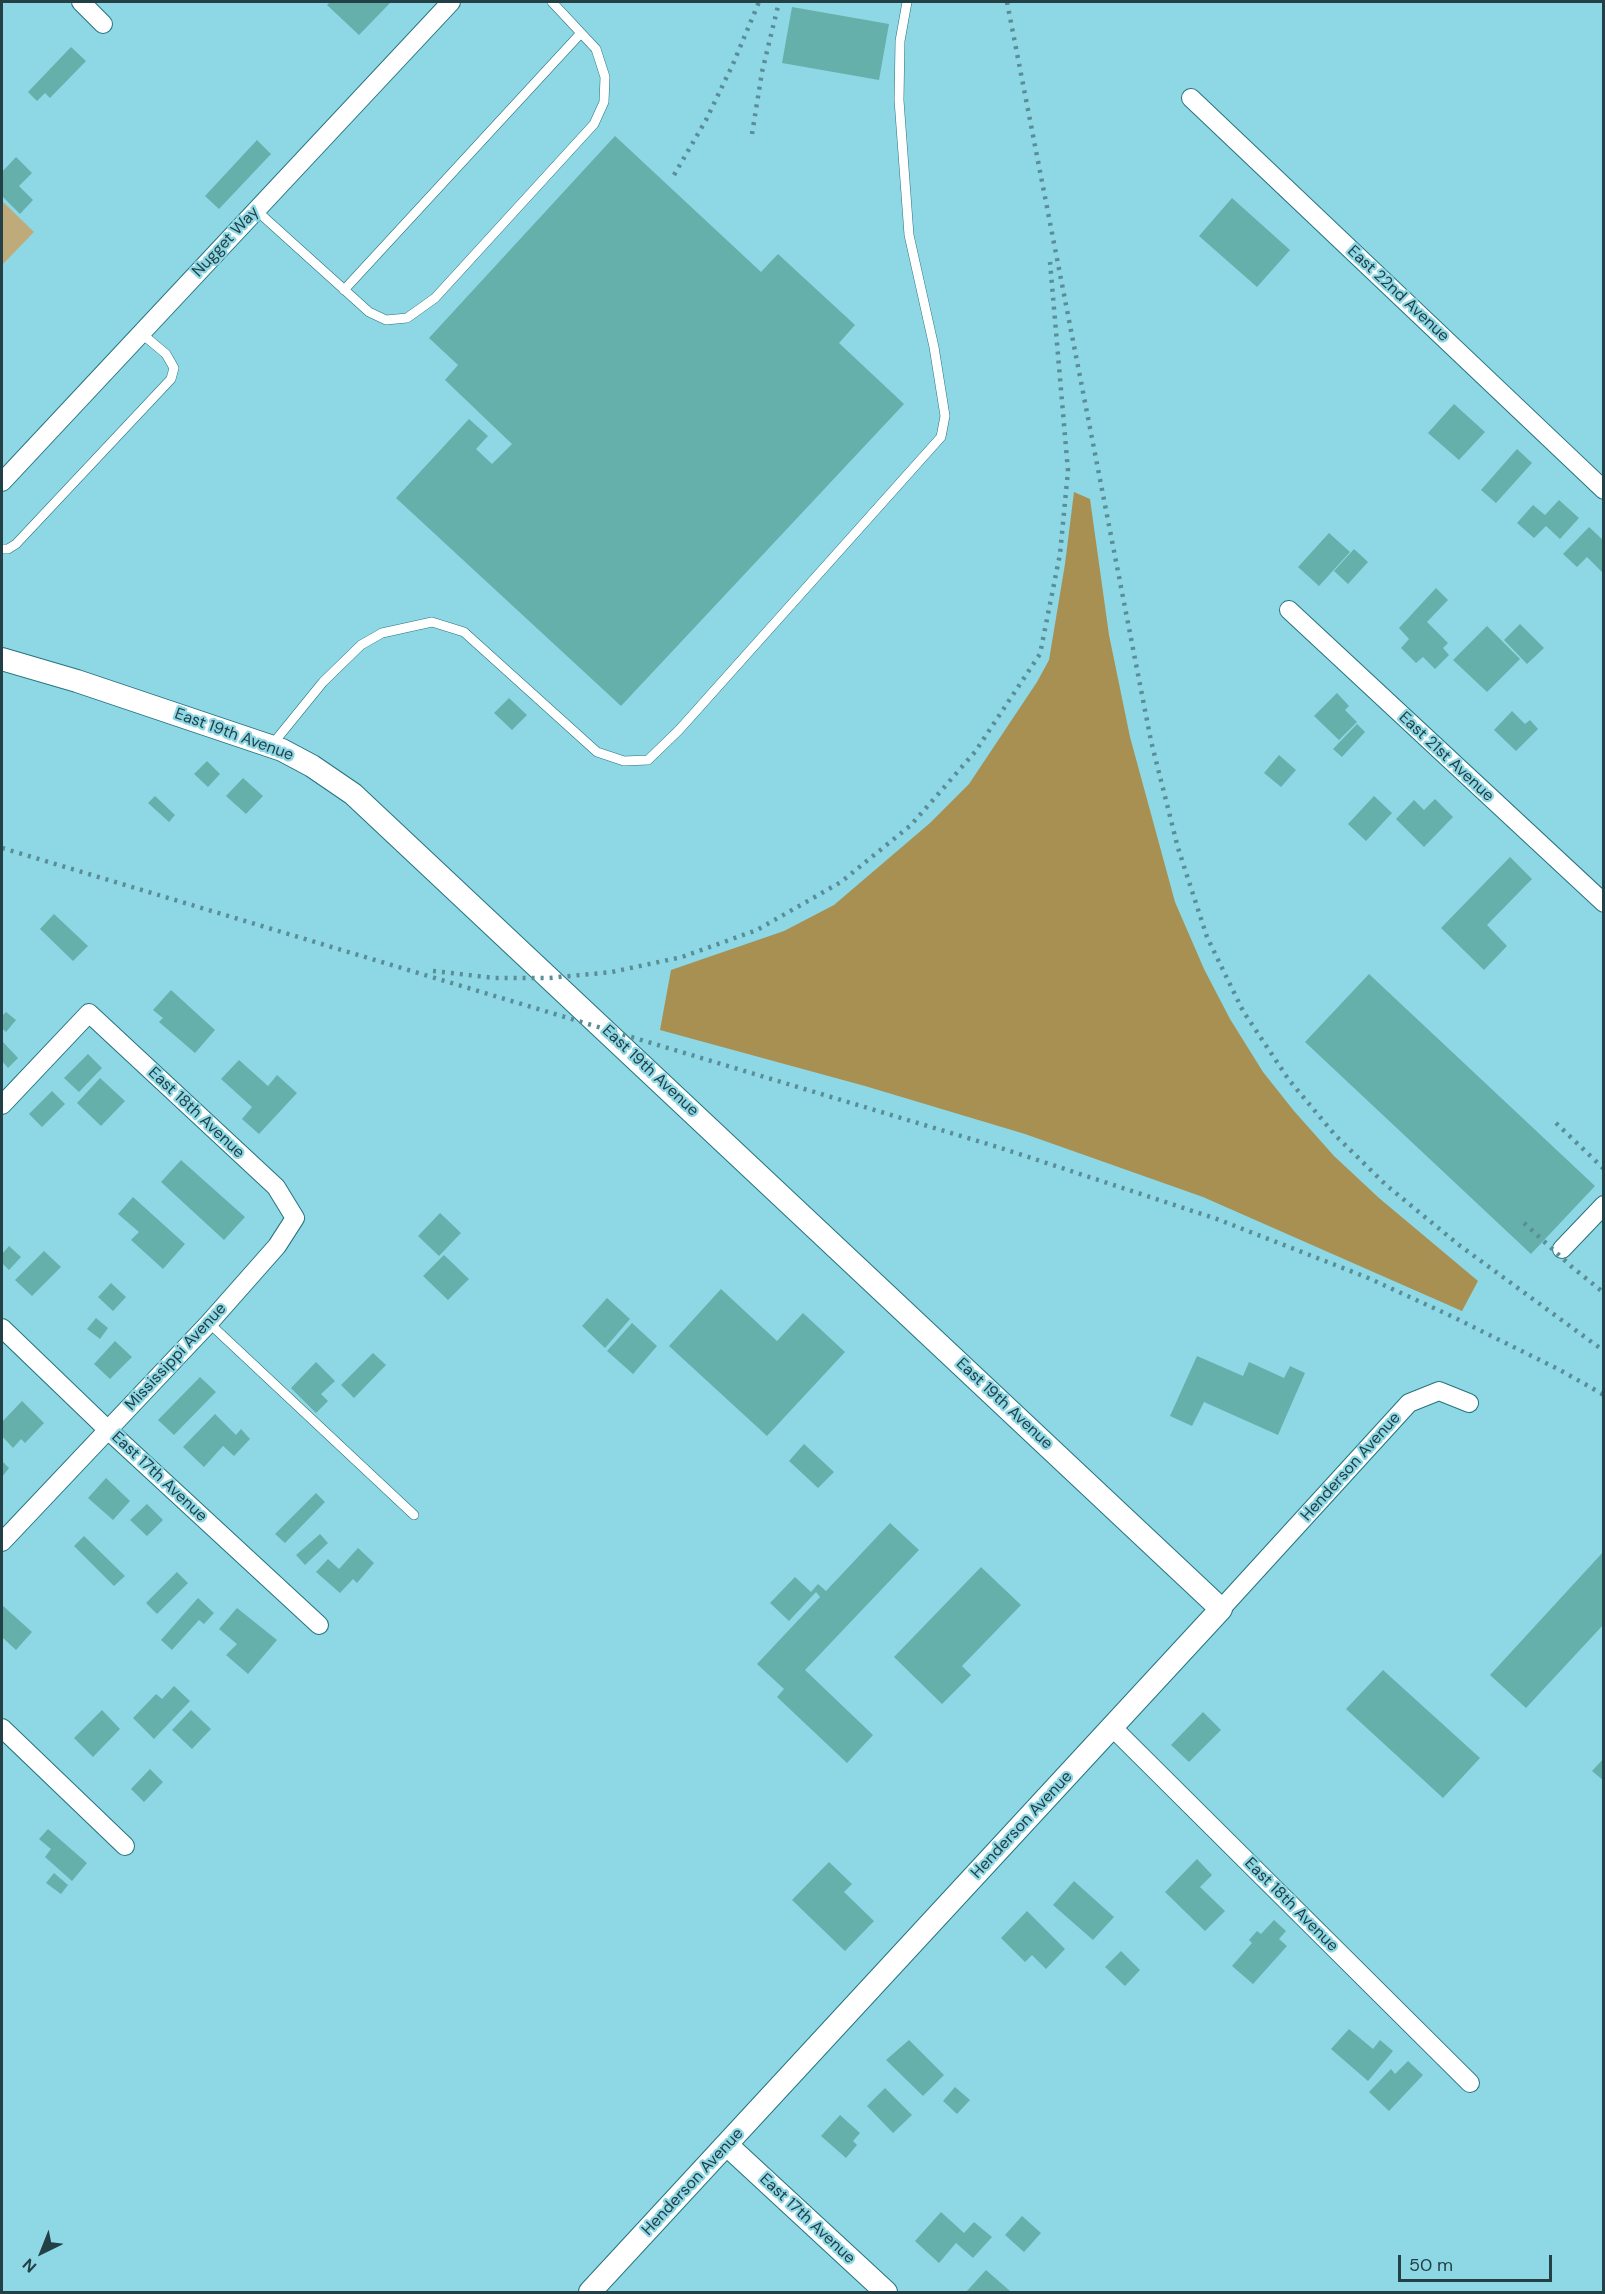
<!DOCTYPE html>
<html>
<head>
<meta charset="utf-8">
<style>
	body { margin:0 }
	#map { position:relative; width:1605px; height:2294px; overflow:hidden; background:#8ed7e4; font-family:"DM Sans",sans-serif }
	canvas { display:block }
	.frame { position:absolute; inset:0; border:3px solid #224046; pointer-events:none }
	.north { position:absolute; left:12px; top:2222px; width:60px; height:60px; -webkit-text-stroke:4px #8ed7e4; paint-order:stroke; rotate:223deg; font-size:16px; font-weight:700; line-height:24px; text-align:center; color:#224046 }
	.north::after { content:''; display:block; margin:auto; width:21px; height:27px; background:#224046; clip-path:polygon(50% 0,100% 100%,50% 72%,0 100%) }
	.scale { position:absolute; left:1398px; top:2255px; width:154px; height:27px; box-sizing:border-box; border:3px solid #224046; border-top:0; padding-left:8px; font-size:18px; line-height:21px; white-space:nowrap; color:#224046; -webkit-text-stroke:4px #8ed7e4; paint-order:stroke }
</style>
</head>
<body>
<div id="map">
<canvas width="1605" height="2294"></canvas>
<div class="frame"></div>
<div class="north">N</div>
<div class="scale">50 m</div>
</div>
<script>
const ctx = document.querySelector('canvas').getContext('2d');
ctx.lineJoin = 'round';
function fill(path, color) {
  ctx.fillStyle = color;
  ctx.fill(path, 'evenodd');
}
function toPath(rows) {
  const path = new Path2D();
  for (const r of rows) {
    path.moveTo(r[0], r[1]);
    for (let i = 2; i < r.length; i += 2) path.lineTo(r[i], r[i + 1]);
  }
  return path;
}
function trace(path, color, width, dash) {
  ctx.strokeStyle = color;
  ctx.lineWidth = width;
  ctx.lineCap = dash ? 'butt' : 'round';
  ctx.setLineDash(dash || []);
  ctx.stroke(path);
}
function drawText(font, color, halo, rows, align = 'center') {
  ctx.font = font + ' "DM Sans",sans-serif';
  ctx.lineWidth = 4.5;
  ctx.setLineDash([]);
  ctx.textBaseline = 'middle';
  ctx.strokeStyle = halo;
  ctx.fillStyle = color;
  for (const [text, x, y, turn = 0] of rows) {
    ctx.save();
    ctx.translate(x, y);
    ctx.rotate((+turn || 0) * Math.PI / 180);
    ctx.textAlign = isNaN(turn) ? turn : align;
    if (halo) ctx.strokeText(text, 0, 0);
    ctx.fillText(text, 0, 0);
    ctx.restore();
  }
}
fill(toPath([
	[2,201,34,232,2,265]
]), '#beab79');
fill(toPath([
	[1074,492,1090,499,1109,635,1130,737,1175,902,1204,969,1230,1019,1263,1072,1294,1111,1334,1156,1379,1198,1478,1281,1462,1311,1203,1197,1025,1134,865,1086,660,1030,671,970,784,931,834,905,930,823,969,784,1037,682,1049,660,1065,564]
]), '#a79051');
fill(toPath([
	[330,2,391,2,359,35,327,5],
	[792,7,889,24,879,80,782,63],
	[71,47,86,61,50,98,45,93,37,101,28,92],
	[615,136,761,272,778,254,855,325,839,343,904,404,621,706,396,498,469,419,488,436,476,449,492,464,512,444,445,380,458,365,429,338],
	[257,140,271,154,219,209,205,196],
	[16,157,32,173,19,186,33,200,20,214,2,196,2,172],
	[1232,198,1290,250,1257,287,1199,236],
	[1454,404,1485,432,1459,460,1428,433],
	[1517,449,1532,463,1496,503,1481,490],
	[1559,500,1579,518,1560,539,1546,526,1534,538,1517,523,1533,505,1545,515],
	[1589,527,1604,541,1604,574,1587,557,1577,567,1563,554],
	[1329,533,1350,552,1319,586,1298,567],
	[1354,549,1368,562,1348,584,1334,571],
	[1436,588,1448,600,1427,622,1448,643,1443,648,1449,655,1435,669,1423,657,1416,663,1401,648,1409,639,1399,628],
	[1520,624,1544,648,1527,664,1504,640],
	[1487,626,1520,659,1487,692,1453,660],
	[1337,693,1349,706,1345,710,1357,722,1339,740,1314,716],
	[509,698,527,715,512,730,494,713],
	[1512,711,1525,724,1530,720,1538,729,1516,751,1494,730],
	[1357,724,1365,732,1342,757,1333,749],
	[1279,755,1296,770,1281,787,1264,773],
	[207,761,220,774,208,787,194,774],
	[243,778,263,796,246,814,226,796],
	[155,796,175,815,169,822,148,803],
	[1374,796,1392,813,1366,841,1348,824],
	[1435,799,1453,817,1424,847,1396,819,1414,800,1424,810],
	[1510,857,1532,879,1487,925,1507,946,1484,970,1441,928],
	[54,914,88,946,73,961,40,929],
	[1369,974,1595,1186,1531,1254,1305,1042],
	[171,990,215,1030,195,1053,159,1022,163,1018,153,1010],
	[6,1012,16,1020,6,1032,2,1028,2,1016],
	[2,1041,18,1058,8,1068,2,1061],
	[88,1054,102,1068,79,1092,64,1078],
	[239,1060,268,1086,277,1075,297,1093,259,1134,242,1119,252,1107,221,1079],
	[100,1078,125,1101,101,1126,77,1103],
	[52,1091,65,1104,42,1127,29,1114],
	[181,1160,245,1217,224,1240,161,1182],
	[133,1197,185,1244,163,1269,131,1240,139,1232,118,1214],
	[440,1213,461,1233,439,1256,418,1236],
	[9,1246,21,1257,9,1270,2,1263,2,1254],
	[44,1251,61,1267,32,1296,15,1280],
	[444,1255,469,1279,448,1300,423,1276],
	[111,1283,126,1297,113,1311,98,1297],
	[721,1289,777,1341,803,1313,845,1352,767,1436,669,1346],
	[607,1298,630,1319,605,1348,582,1326],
	[96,1318,108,1328,100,1339,87,1329],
	[632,1323,657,1346,633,1374,607,1351],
	[115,1341,132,1357,110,1379,94,1364],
	[373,1353,386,1365,354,1398,341,1385],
	[1197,1356,1243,1376,1249,1362,1284,1378,1290,1366,1305,1373,1278,1435,1204,1402,1192,1426,1170,1416],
	[316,1362,335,1381,321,1394,328,1401,316,1413,291,1388],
	[200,1377,216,1392,174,1435,158,1420],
	[22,1401,44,1423,25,1443,21,1439,13,1448,2,1436,2,1422],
	[215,1414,236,1435,241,1429,250,1439,234,1456,223,1446,204,1467,183,1447],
	[804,1444,834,1472,818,1488,789,1461],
	[2,1461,9,1468,2,1477],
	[106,1478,130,1501,113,1520,88,1498],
	[316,1493,325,1502,285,1543,275,1534],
	[147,1504,163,1520,147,1536,130,1520],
	[890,1523,919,1550,805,1670,873,1735,847,1763,777,1697,784,1689,757,1664,820,1597,816,1592,789,1621,770,1603,795,1577,811,1592,818,1584,826,1591],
	[320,1534,328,1543,305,1565,296,1555],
	[84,1536,125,1576,114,1586,74,1546],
	[358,1548,374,1563,357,1583,353,1579,340,1593,316,1572,328,1559,339,1569],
	[1604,1551,1604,1624,1526,1708,1490,1675],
	[981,1567,1021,1605,962,1666,971,1675,942,1704,894,1657],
	[177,1572,188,1583,157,1614,146,1603],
	[198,1598,214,1613,204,1624,199,1620,172,1650,161,1640],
	[2,1605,32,1632,16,1650,2,1637],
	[237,1608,277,1640,248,1674,226,1655,237,1644,219,1629],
	[1383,1670,1480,1758,1443,1798,1346,1709],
	[174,1686,190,1701,154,1739,133,1718,156,1694,162,1699],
	[102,1710,120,1729,93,1757,74,1738],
	[191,1710,211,1729,192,1749,172,1730],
	[1203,1712,1221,1730,1189,1762,1171,1745],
	[1604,1758,1604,1781,1592,1771],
	[150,1769,163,1782,144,1802,131,1789],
	[48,1829,87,1863,72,1881,45,1857,51,1849,39,1839],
	[1197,1859,1212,1875,1200,1887,1225,1911,1205,1931,1165,1892],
	[829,1862,852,1884,844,1892,874,1921,845,1951,792,1900],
	[54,1873,68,1885,61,1894,46,1883],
	[1074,1881,1114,1917,1093,1940,1053,1905],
	[1027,1911,1065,1949,1046,1969,1032,1955,1025,1962,1001,1938],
	[1274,1920,1286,1931,1279,1939,1287,1946,1253,1984,1232,1966,1252,1943,1249,1940,1257,1931,1261,1934],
	[1121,1951,1140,1970,1125,1986,1105,1967],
	[1349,2029,1373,2049,1380,2040,1393,2051,1368,2081,1331,2049],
	[909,2040,944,2075,923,2096,886,2060],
	[1408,2061,1423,2075,1389,2111,1369,2092,1391,2069,1395,2074],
	[955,2087,970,2100,957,2114,943,2101],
	[885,2088,912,2115,893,2133,867,2106],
	[840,2115,860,2133,853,2141,857,2145,846,2158,821,2136],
	[941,2212,964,2233,974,2222,992,2237,973,2258,956,2243,939,2263,915,2241],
	[1022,2216,1041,2233,1024,2252,1005,2235],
	[986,2270,1010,2291,1008,2292,966,2292]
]), '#65b0ab');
const service = toPath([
	[256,210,369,312,386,320,407,318,435,298,594,124,604,102,605,77,596,49,552,2],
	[344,290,581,33],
	[2,549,8,549,16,544,171,379,174,368,166,354,141,333],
	[271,746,323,682,361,645,382,633,432,622,464,632,597,752,624,761,648,760,679,730,941,437,945,416,934,347,909,235,899,100,900,41,907,2],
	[209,1323,414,1515]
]);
const minor = toPath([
	[81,2,103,24],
	[1191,98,1604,490],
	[2,482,451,2],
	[1289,610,1604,903],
	[2,1105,89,1013,276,1187,295,1218,277,1246,209,1323,2,1542],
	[1562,1249,1604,1205],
	[2,1328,108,1430,319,1625],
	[1221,1609,1409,1403,1439,1391,1469,1403],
	[1112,1727,1470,2083],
	[2,1728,125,1846]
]);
const tertiary = toPath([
	[2,659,77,681,282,750,312,766,353,794,1221,1609,590,2292],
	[727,2145,886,2292]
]);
trace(service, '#26737f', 10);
trace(minor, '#26737f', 20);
trace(tertiary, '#26737f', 24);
trace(service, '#fff', 9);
trace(minor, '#fff', 18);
trace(tertiary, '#fff', 22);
trace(toPath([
	[1007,2,1151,741,1178,848,1207,937,1243,1011,1289,1080,1335,1135,1386,1185,1459,1245,1604,1351],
	[752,134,762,72,779,2],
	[674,175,706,120,733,64,759,2],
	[2,848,1001,1148,1217,1219,1366,1277,1451,1316,1560,1370,1604,1395],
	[433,971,495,978,549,978,612,972,682,957,757,930,841,882,911,825,975,752,1040,654,1060,554,1068,471,1050,262],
	[1556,1123,1604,1169],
	[1524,1223,1572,1267,1604,1293]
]), '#5a8e97', 4.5, [3, 6]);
drawText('16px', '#224046', '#8ed7e4', [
	["Nugget Way",226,242,-47],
	["East 22nd Avenue",1398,294,43],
	["East 19th Avenue",234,735,20],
	["East 21st Avenue",1446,757,43],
	["East 19th Avenue",650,1071,43],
	["East 18th Avenue",196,1113,43],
	["Mississippi Avenue",176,1357,-47],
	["East 19th Avenue",1004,1404,43],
	["Henderson Avenue",1351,1467,-48],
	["East 17th Avenue",159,1477,43],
	["Henderson Avenue",1022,1825,-47],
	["East 18th Avenue",1291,1905,45],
	["Henderson Avenue",693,2182,-47],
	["East 17th Avenue",807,2219,43]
]);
</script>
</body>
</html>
